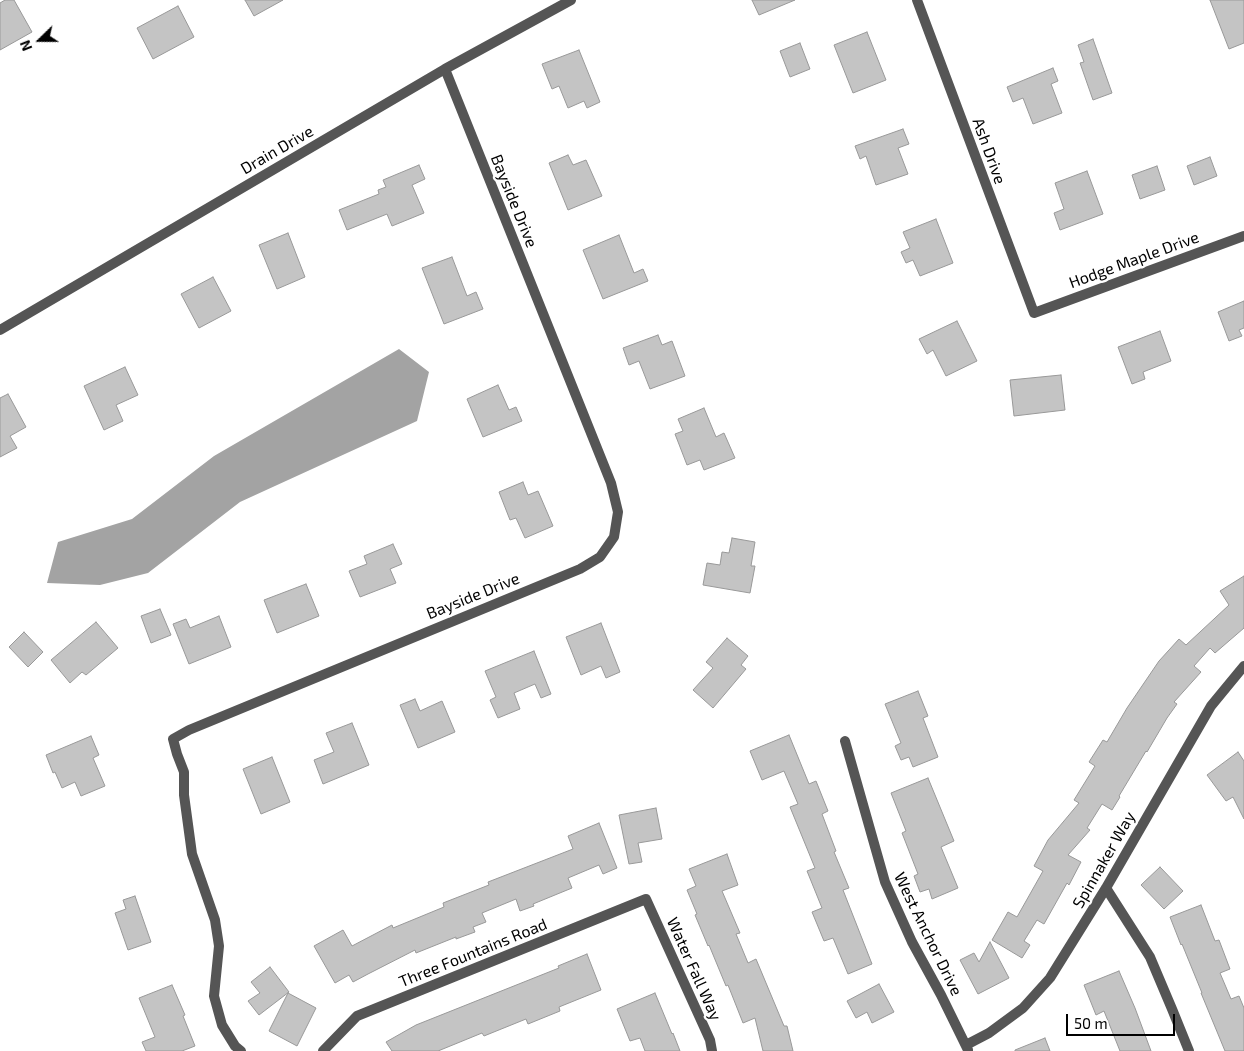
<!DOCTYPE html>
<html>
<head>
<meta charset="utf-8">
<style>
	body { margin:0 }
	#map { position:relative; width:1244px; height:1051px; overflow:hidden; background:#fff; font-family:"Exo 2",sans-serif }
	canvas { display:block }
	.north { position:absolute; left:15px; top:15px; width:50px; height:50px; -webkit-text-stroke:4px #fff; paint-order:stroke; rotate:248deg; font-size:14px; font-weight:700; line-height:20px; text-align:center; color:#000 }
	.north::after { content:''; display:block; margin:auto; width:18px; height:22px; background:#000; clip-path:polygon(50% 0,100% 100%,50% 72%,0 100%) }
	.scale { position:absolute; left:1066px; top:1014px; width:109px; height:22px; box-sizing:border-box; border:2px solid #000; border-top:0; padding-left:6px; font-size:15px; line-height:18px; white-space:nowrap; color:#000; -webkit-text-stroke:4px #fff; paint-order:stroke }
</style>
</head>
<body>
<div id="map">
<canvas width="1244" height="1051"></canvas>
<div class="north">N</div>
<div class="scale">50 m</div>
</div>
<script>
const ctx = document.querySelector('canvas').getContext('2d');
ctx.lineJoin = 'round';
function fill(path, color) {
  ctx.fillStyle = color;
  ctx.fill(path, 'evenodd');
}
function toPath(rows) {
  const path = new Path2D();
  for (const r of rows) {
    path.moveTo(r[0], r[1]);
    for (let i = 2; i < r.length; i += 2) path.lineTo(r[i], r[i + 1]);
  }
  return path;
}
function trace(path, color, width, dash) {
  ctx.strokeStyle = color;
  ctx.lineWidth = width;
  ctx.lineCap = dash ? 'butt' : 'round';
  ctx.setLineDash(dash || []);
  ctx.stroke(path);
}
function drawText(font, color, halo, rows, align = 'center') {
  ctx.font = font + ' "Exo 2",sans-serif';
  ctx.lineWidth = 4.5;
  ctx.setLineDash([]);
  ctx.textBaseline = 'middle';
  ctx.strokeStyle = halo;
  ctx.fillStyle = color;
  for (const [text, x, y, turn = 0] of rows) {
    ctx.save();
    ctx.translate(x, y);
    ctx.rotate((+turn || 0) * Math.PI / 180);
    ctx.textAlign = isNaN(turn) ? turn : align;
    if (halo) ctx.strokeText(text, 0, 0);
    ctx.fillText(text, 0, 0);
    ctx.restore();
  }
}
fill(toPath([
	[399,349,429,372,417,421,240,502,148,573,100,585,47,583,58,542,132,519,214,456]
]), '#a3a3a3');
const building = toPath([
	[5,0,14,0,32,32,0,50,0,3,5,0],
	[245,0,283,0,254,16,245,0],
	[752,0,795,0,759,15,752,0],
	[1210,0,1244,0,1244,43,1229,49,1210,0],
	[178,6,194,37,153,59,137,28,178,6],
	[867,32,886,80,853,93,834,45,867,32],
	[1093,39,1112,93,1093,100,1080,63,1084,62,1078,45,1093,39],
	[800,43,810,69,790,77,780,51,800,43],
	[579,50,600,102,587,108,584,101,568,108,559,86,552,89,542,64,579,50],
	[1053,68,1058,81,1051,84,1062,113,1033,124,1023,98,1013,102,1007,87,1053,68],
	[903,129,909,144,898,148,908,174,876,185,866,156,860,159,855,146,903,129],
	[568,155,573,165,586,160,602,196,568,210,549,163,568,155],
	[1210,157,1217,176,1194,185,1187,166,1210,157],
	[419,165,425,179,412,185,424,213,392,226,387,214,347,230,339,210,379,194,378,190,386,187,383,180,419,165],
	[1157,166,1165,190,1140,199,1132,175,1157,166],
	[1087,171,1103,214,1060,230,1054,213,1064,209,1055,183,1087,171],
	[936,219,953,263,920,276,913,260,906,263,901,252,910,248,903,232,936,219],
	[288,233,305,277,277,289,259,245,288,233],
	[619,235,634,273,643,269,648,281,603,299,583,250,619,235],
	[452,257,467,296,476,292,483,309,444,324,422,268,452,257],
	[213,277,231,311,199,328,181,294,213,277],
	[1244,301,1244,328,1239,330,1242,336,1229,341,1218,312,1244,301],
	[957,321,977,361,946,376,933,350,927,354,919,339,957,321],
	[1160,331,1171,361,1143,372,1145,379,1132,384,1118,347,1160,331],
	[658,335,662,345,672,341,685,376,650,389,639,361,629,365,623,348,658,335],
	[125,367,138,395,116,405,123,421,104,430,84,386,125,367],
	[1061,375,1065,410,1014,416,1010,380,1061,375],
	[498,385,509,410,516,407,522,421,483,437,467,399,498,385],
	[8,394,26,427,10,436,17,448,0,457,0,398,8,394],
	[704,408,716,437,724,433,735,458,704,470,700,460,687,465,675,434,683,431,678,419,704,408],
	[523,482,528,495,538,491,553,526,525,538,516,518,510,520,499,492,523,482],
	[732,538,755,542,751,566,755,566,750,593,703,585,707,563,720,565,722,552,729,553,732,538],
	[393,544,402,564,390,569,396,583,360,597,349,571,367,564,364,556,393,544],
	[1244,576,1244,628,1215,653,1210,648,1194,666,1201,672,1174,702,1177,704,1167,718,1147,752,1146,751,1119,796,1120,797,1112,810,1102,804,1087,828,1090,830,1068,855,1081,862,1069,885,1067,883,1044,924,1037,920,1024,941,1030,945,1022,958,992,940,1008,912,1017,917,1043,871,1034,866,1048,840,1079,803,1074,800,1095,766,1089,762,1103,740,1107,742,1127,708,1159,661,1179,639,1186,645,1229,605,1220,591,1244,576],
	[306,584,319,616,277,633,264,600,306,584],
	[160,609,171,635,151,643,141,616,160,609],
	[219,616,231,647,189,664,173,624,186,619,190,628,219,616],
	[96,622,118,648,86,675,82,672,70,683,51,660,96,622],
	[601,623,620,672,606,678,601,666,581,675,566,637,601,623],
	[24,632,43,652,28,667,9,647,24,632],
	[727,638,748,656,741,665,746,669,713,708,693,690,713,668,706,662,727,638],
	[534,651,551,694,541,698,535,684,514,693,520,709,498,718,490,700,496,697,485,671,534,651],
	[918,691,928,716,923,718,938,757,913,767,909,757,901,760,895,746,901,743,885,704,918,691],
	[415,699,420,711,442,701,455,732,418,748,400,705,415,699],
	[352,723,369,765,323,784,314,760,334,752,326,733,352,723],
	[789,735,809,784,816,781,828,811,822,814,836,851,834,852,849,888,843,890,872,964,848,974,833,938,824,941,812,912,822,908,807,871,815,868,790,807,798,804,784,771,762,780,750,751,789,735],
	[91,736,99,755,93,758,105,786,81,796,75,782,62,788,55,772,53,773,46,755,91,736],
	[1238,752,1244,761,1244,819,1233,797,1226,801,1207,775,1238,752],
	[272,757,290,802,261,814,243,769,272,757],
	[928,778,954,841,941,847,958,888,932,899,929,889,920,892,914,876,918,874,902,833,906,831,891,793,928,778],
	[656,808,662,839,638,843,642,862,629,864,619,815,656,808],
	[599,823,617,868,603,874,599,865,568,878,572,888,533,904,534,906,520,911,516,899,482,913,486,922,473,927,475,932,456,939,456,937,416,953,415,950,368,974,353,982,349,975,335,983,314,946,343,930,352,946,392,925,393,928,444,907,443,903,489,885,488,882,573,849,568,836,599,823],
	[727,854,738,885,722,891,740,933,736,934,748,963,756,959,784,1026,787,1026,793,1051,763,1051,755,1018,743,1023,728,985,726,986,709,945,708,946,695,915,697,914,687,890,696,886,689,869,727,854],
	[1160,867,1183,891,1164,909,1141,885,1160,867],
	[135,896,151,942,128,950,115,913,126,909,123,900,135,896],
	[1201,905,1215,941,1219,940,1230,969,1220,973,1231,999,1239,996,1244,1008,1244,1051,1225,1051,1201,993,1202,993,1182,944,1181,945,1170,917,1201,905],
	[990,942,1009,978,978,994,960,960,974,953,979,962,990,942],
	[587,954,601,990,559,1007,560,1011,528,1024,526,1019,484,1036,482,1033,438,1051,392,1051,386,1042,416,1025,559,968,558,966,587,954],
	[270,967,289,992,259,1015,248,1001,260,993,251,982,270,967],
	[1119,971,1135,1008,1151,1051,1120,1051,1104,1011,1096,1015,1084,985,1119,971],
	[879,984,894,1012,872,1023,867,1012,856,1018,847,1001,879,984],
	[172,985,185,1015,183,1016,195,1046,182,1051,146,1051,142,1042,155,1037,139,998,172,985],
	[288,993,316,1008,297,1046,269,1031,288,993],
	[655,993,672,1034,673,1033,680,1051,645,1051,640,1038,630,1041,617,1009,655,993],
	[1045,1038,1050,1051,1015,1051,1015,1050,1045,1038]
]);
fill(building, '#c4c4c4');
trace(building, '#999', 1);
trace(toPath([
	[917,0,1034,313,1244,236],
	[0,330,445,69,571,0],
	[845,741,885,882,912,942,941,995,968,1050],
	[1106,888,1150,957,1172,1009,1189,1051],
	[966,1045,989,1033,1023,1008,1050,978,1106,888,1211,706,1244,666],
	[241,1051,235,1046,222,1025,214,996,219,946,215,920,192,854,184,795,184,772,177,754,173,739,189,730,580,569,600,557,614,537,618,512,611,483,445,69],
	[323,1051,357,1016,646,899,710,1040,712,1051]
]), '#555', 10);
drawText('16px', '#000', '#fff', [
	["Drain Drive",277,150,-30],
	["Ash Drive",989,151,70],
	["Bayside Drive",514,201,68],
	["Hodge Maple Drive",1134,260,-20],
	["Bayside Drive",473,596,-22],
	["Spinnaker Way",1104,860,-60],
	["West Anchor Drive",928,934,64],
	["Three Fountains Road",473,953,-22],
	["Water Fall Way",694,969,66]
]);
</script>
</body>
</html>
